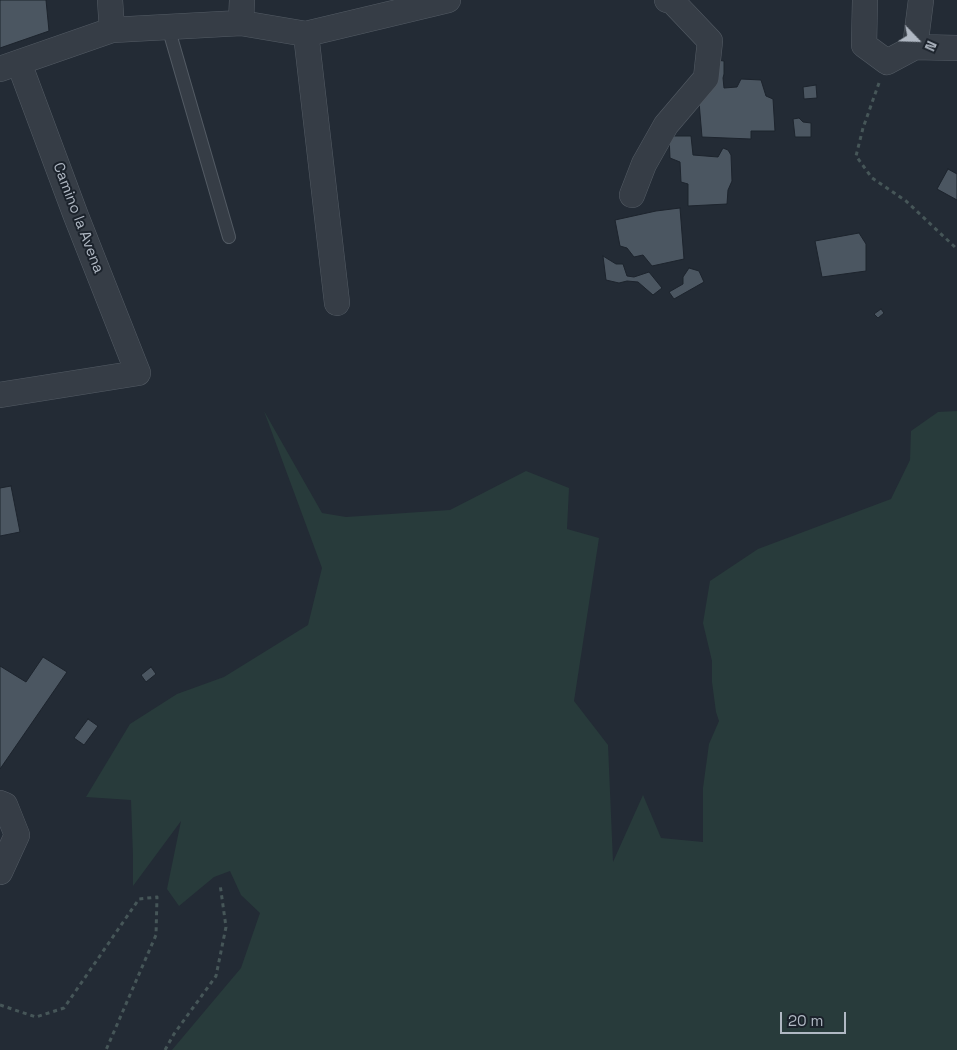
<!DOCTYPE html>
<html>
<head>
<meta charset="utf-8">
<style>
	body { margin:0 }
	#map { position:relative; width:957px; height:1050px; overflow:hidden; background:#232b35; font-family:"Space Grotesk",sans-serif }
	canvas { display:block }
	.north { position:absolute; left:892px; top:15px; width:50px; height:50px; -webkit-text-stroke:4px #1b222b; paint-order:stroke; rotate:114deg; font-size:14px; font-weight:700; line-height:20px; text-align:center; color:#b0b8c3 }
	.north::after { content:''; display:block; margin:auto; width:18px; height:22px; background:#b0b8c3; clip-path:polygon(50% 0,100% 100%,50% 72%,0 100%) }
	.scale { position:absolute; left:780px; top:1012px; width:66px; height:22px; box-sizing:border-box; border:2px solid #b0b8c3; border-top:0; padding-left:6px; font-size:15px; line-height:18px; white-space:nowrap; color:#b0b8c3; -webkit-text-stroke:4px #1b222b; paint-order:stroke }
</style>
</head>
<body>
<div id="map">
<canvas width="957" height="1050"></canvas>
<div class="north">N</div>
<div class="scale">20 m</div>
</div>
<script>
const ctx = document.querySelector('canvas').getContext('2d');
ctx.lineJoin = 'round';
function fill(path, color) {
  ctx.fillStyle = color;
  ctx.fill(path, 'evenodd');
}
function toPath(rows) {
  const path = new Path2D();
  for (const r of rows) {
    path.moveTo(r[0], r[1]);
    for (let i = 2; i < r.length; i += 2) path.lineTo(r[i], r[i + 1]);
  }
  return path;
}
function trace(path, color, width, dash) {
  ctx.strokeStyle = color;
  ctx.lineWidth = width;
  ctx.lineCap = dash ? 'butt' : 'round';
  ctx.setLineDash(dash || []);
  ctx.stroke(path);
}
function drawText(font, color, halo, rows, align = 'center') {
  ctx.font = font + ' "Space Grotesk",sans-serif';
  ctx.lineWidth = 4;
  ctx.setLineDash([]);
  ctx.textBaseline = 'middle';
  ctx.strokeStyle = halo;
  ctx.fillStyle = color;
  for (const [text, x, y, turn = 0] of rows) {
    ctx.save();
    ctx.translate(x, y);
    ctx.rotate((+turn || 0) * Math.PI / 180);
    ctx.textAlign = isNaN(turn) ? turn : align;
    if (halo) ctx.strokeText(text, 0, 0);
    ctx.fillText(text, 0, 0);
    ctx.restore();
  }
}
fill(toPath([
	[264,411,322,513,346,517,450,510,526,471,569,488,567,529,599,538,574,701,608,745,613,862,643,795,661,838,703,842,703,788,709,744,719,721,716,712,712,682,712,661,703,623,710,581,758,549,891,499,910,460,911,431,938,412,957,411,957,1050,172,1050,241,968,260,913,241,895,230,871,214,877,179,906,167,889,181,821,133,886,133,856,131,800,86,797,130,724,177,694,224,677,308,625,322,568]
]), '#283b3b');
const building = toPath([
	[0,0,46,0,49,31,0,48,0,0],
	[716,60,724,61,724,74,723,78,724,88,737,87,741,79,761,80,766,96,773,99,775,131,751,131,751,139,702,137,699,102,716,60],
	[816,85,817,98,804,99,803,87,816,85],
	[799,118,803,122,811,123,811,137,795,137,793,119,799,118],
	[669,136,691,136,693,155,718,157,723,148,728,150,731,155,732,181,728,190,727,204,688,206,688,184,681,182,680,162,670,158,669,136],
	[948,169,957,174,957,200,937,189,948,169],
	[680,208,684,259,652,266,643,255,634,257,627,248,620,246,615,220,656,211,680,208],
	[859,233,866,244,866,271,822,277,815,241,859,233],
	[603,256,616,264,623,264,627,276,634,277,649,272,662,288,653,295,638,282,627,281,619,283,606,280,603,256],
	[689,268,699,271,704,282,674,299,669,292,683,284,683,277,689,268],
	[881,309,884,313,878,318,874,314,881,309],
	[11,486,20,532,0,536,0,488,11,486],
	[43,657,67,672,0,769,0,666,26,682,43,657],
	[151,667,156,674,146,682,141,675,151,667],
	[88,719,98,726,84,745,74,738,88,719]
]);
fill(building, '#4b5661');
trace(building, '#1d242d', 1);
const service = toPath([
	[168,27,229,237]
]);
const minor = toPath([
	[110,0,112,30],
	[865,0,864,45,887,62,915,47,957,48],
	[241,23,242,0],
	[306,34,337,303],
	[915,47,921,0],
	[0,69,112,30,241,23,306,34,448,0],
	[632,195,644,164,666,125,706,78,710,41,673,2,667,0],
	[0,395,138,373,76,216,19,63],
	[0,803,5,805,17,835,0,872]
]);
trace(service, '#535b64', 14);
trace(minor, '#535b64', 26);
trace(toPath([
	[879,83,863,128,856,156,872,178,906,201,957,249],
	[0,1005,36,1017,64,1008,139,899,157,897,156,935,106,1050],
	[165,1050,174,1034,216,976,226,927,220,884]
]), '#465658', 3, [4, 4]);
trace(service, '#363d46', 12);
trace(minor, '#363d46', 25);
drawText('15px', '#b0b8c3', '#1b222b', [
	["Camino la Avena",78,218,69]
]);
</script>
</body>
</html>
